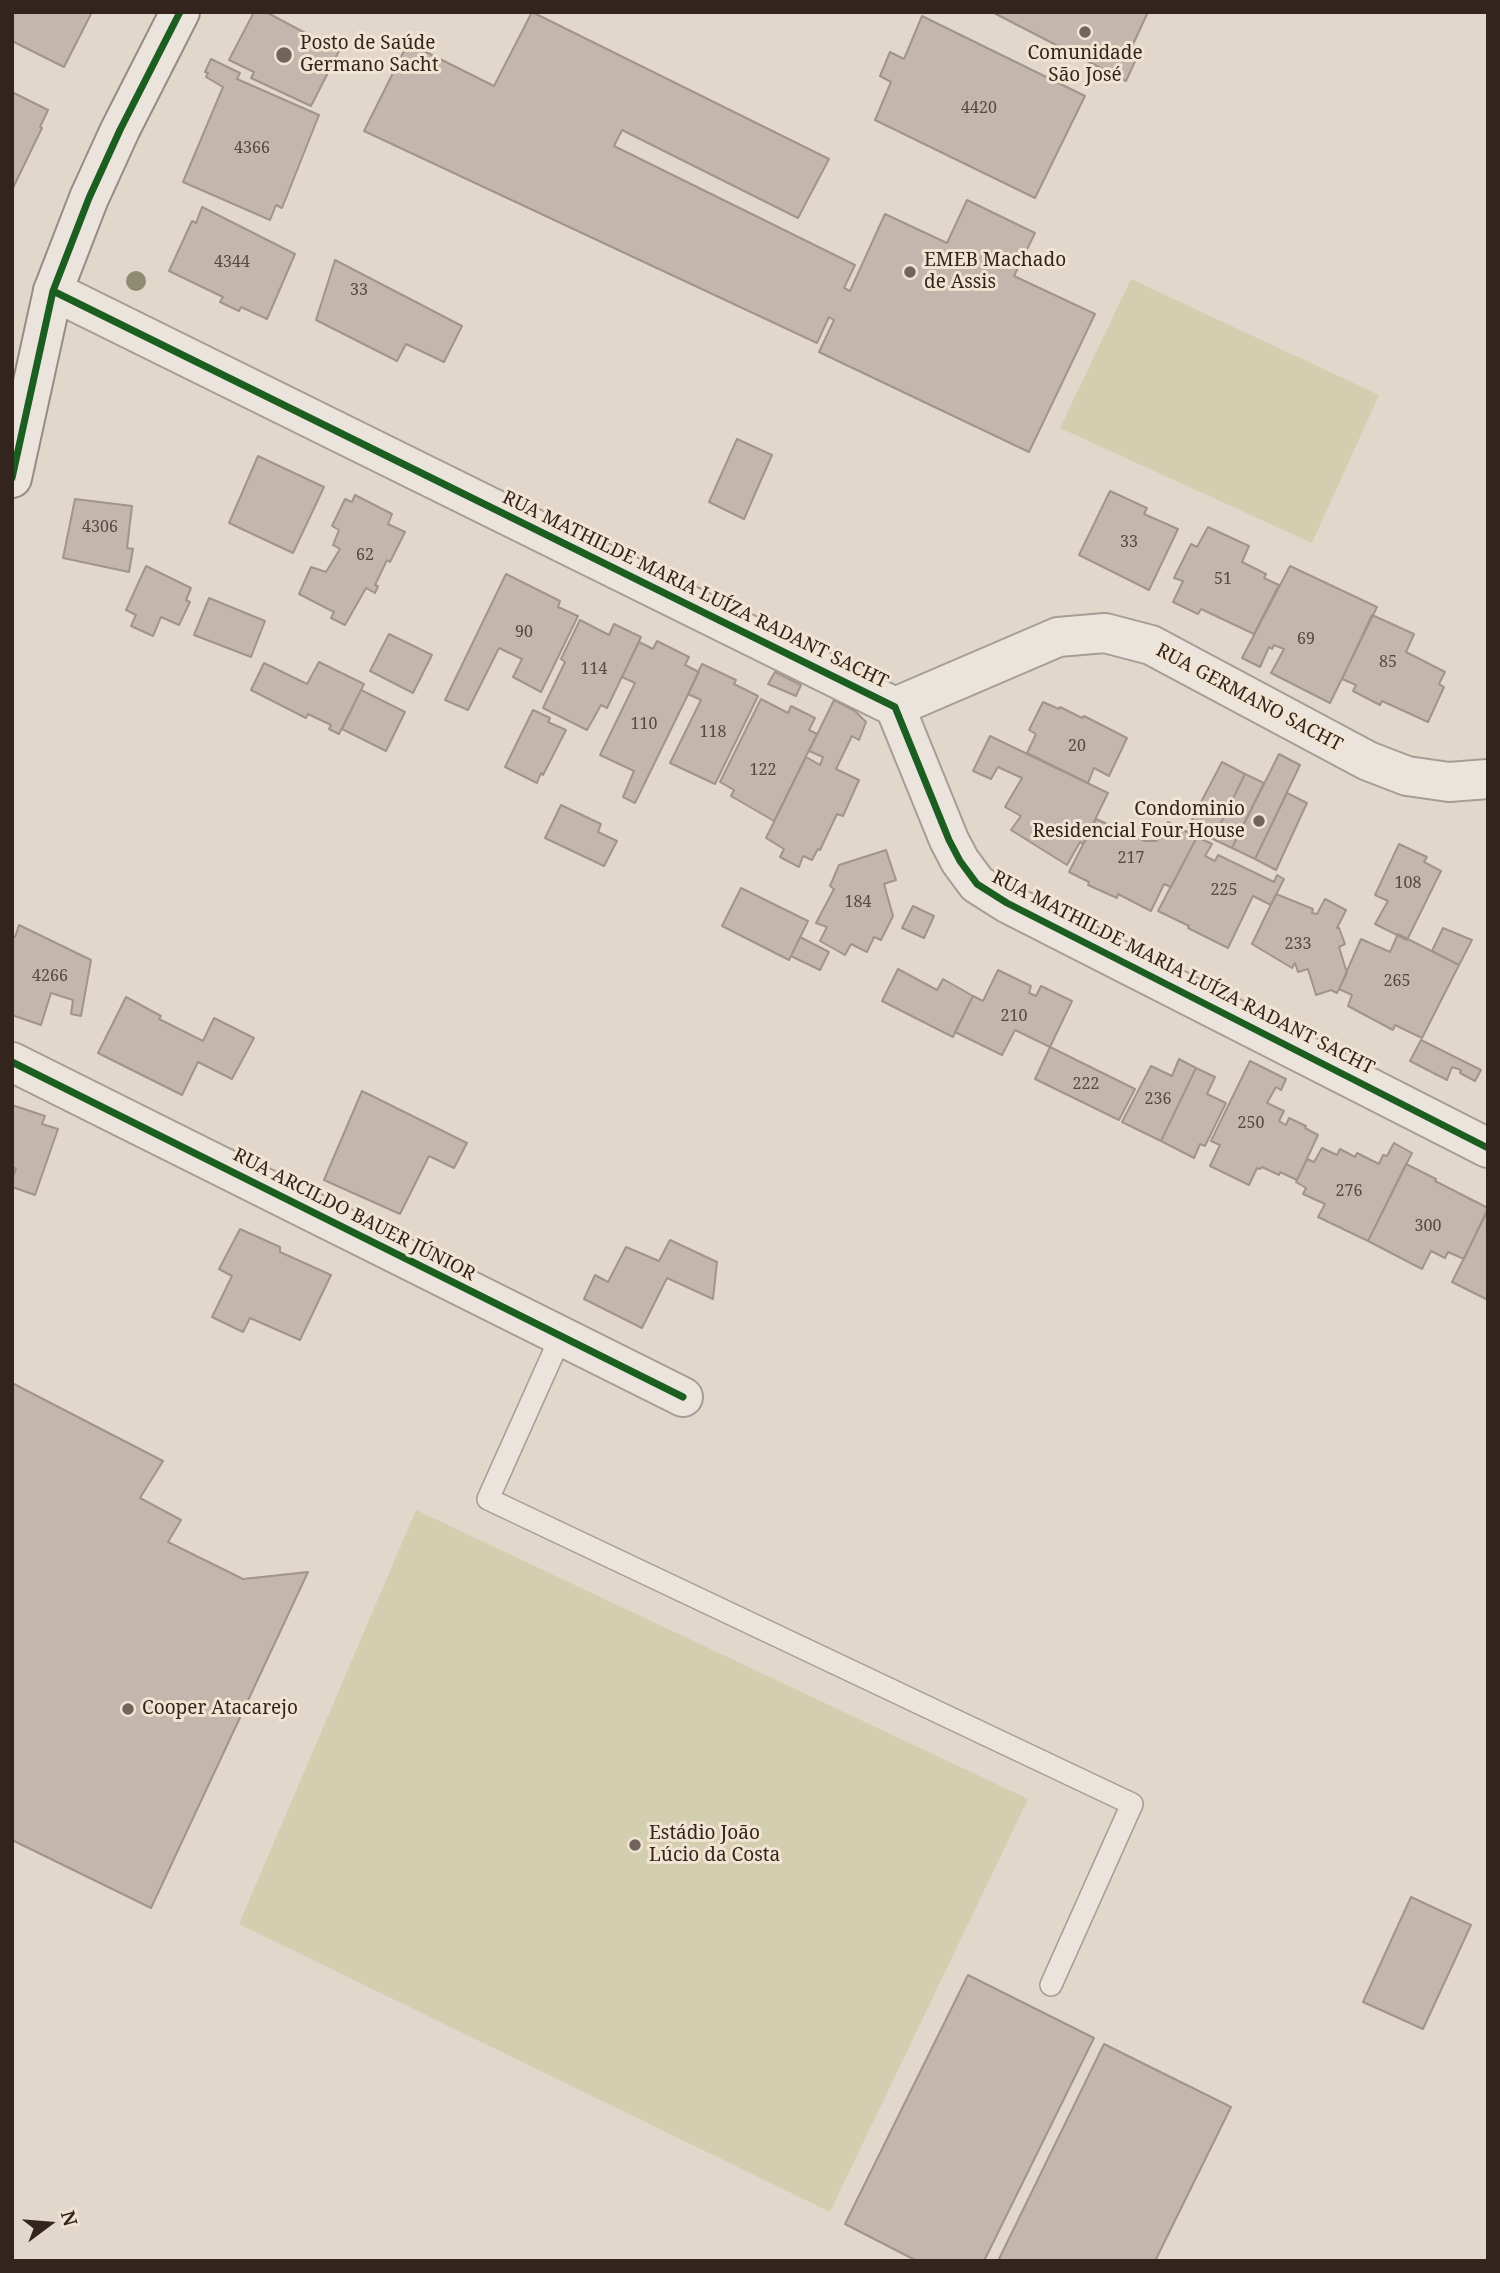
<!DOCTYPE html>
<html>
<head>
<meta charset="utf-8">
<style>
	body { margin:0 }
	#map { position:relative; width:1500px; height:2273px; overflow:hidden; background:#e1d8cb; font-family:"Noto Serif",serif }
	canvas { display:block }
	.frame { position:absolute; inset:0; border:14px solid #33251e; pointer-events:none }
	.north { position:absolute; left:14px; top:2189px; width:70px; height:70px; -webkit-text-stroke:5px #f1e4d2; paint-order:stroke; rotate:74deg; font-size:19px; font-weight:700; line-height:28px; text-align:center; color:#33251e }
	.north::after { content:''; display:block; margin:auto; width:24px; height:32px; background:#33251e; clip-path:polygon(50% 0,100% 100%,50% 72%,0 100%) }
</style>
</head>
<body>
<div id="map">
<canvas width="1500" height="2273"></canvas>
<div class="frame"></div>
<div class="north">N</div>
</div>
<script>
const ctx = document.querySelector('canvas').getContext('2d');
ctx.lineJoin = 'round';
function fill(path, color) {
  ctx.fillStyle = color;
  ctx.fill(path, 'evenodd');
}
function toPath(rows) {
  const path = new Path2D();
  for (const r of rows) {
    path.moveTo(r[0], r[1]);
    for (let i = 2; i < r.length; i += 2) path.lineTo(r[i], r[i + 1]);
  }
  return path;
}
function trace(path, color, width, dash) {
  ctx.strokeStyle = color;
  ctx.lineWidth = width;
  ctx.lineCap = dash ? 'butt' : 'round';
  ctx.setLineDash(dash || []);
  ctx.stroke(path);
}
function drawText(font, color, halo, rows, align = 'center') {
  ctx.font = font + ' "Noto Serif",serif';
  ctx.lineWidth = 6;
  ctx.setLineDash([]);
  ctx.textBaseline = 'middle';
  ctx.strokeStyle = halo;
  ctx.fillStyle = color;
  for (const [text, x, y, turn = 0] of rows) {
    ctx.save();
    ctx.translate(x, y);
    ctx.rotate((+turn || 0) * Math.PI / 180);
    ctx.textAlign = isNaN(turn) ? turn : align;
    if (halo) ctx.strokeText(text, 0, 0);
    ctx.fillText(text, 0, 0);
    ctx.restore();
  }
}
fill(toPath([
	[1131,279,1379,395,1312,543,1060,428],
	[416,1510,1028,1799,830,2212,239,1924]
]), '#d2ceaf');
const building = toPath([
	[12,12,92,12,64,67,12,41,12,12],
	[254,12,266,12,339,51,311,106,251,78,254,72,229,60,254,12],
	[532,12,829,159,798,218,622,130,614,146,855,265,844,288,850,291,885,214,947,243,967,200,1035,233,1014,276,1095,314,1029,452,819,352,834,320,829,317,817,343,364,131,408,43,494,86,532,12],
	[992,12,1148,12,1129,53,1137,57,1126,81,992,12],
	[922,16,1085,96,1035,198,875,120,891,82,880,76,890,52,904,59,922,16],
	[211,59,240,73,237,79,319,115,282,208,276,205,270,220,183,182,223,87,206,77,208,73,205,72,211,59],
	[12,92,48,110,40,127,42,128,12,190,12,92],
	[202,207,295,254,267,319,241,307,239,311,220,302,223,297,169,271,192,221,196,223,202,207],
	[335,260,462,326,444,362,406,344,397,361,316,320,335,260],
	[737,439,772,455,744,519,709,502,737,439],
	[258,456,324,487,293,553,229,523,258,456],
	[1110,491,1147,508,1144,514,1178,529,1149,590,1079,555,1110,491],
	[355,495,392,514,388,524,405,532,390,562,387,560,375,585,378,586,375,593,366,588,345,625,331,618,334,612,299,594,311,567,326,572,340,549,333,545,339,530,332,526,345,499,352,502,355,495],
	[75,499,132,506,127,548,133,549,129,572,63,558,75,499],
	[1208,527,1249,546,1242,562,1266,574,1264,578,1279,585,1254,634,1201,609,1198,614,1173,602,1183,581,1174,578,1191,544,1197,547,1208,527],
	[146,566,191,588,186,600,190,602,179,625,161,617,153,636,131,626,136,615,126,610,146,566],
	[1290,566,1377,607,1330,703,1271,673,1284,649,1274,645,1272,649,1269,647,1260,667,1242,658,1290,566],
	[506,574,560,601,558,607,578,616,541,692,513,677,522,659,499,648,468,710,445,700,506,574],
	[209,598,265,621,251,657,194,635,209,598],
	[1372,615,1414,634,1406,652,1445,672,1439,684,1444,687,1428,722,1382,701,1380,705,1353,691,1356,685,1342,679,1372,615],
	[580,620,609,635,614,624,641,637,607,708,601,705,587,730,543,708,565,662,561,659,580,620],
	[389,634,432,655,413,693,370,671,389,634],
	[657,641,689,657,685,665,699,672,635,803,623,797,634,771,600,755,635,683,622,677,639,642,653,649,657,641],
	[319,662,364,684,339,734,329,729,331,725,308,714,306,718,251,690,264,663,307,684,319,662],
	[702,664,736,680,734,684,758,696,715,784,670,763,701,700,688,694,702,664],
	[775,672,801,685,796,696,768,684,775,672],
	[361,690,405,712,386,751,342,729,361,690],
	[761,699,788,713,791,706,815,718,809,730,817,734,774,821,731,796,734,790,720,782,761,699],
	[834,700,855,711,866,722,859,740,852,736,836,769,859,780,843,816,837,814,820,850,818,849,812,860,803,856,799,867,780,857,784,849,766,838,806,757,820,765,823,757,809,751,834,700],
	[1043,702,1059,709,1060,707,1082,718,1084,716,1127,738,1109,776,1094,768,1088,783,1027,753,1036,734,1029,730,1043,702],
	[533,710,550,718,548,722,566,730,543,775,541,773,537,783,505,767,533,710],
	[990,736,1108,793,1083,844,1080,842,1067,865,1011,830,1021,816,1005,807,1022,778,998,767,991,779,973,771,990,736],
	[1279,754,1300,765,1255,859,1232,848,1279,754],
	[1222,762,1245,774,1213,839,1188,827,1222,762],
	[1245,774,1264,783,1232,848,1213,839,1245,774],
	[1287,793,1307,803,1276,870,1255,859,1287,793],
	[561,805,601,824,598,832,617,841,604,866,545,838,561,805],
	[1096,819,1145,841,1156,841,1161,837,1168,822,1197,837,1171,887,1164,884,1151,911,1118,894,1117,898,1088,885,1089,882,1069,872,1096,819],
	[1197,837,1212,844,1205,856,1215,861,1218,855,1274,882,1277,875,1284,879,1271,905,1253,896,1228,948,1188,928,1189,926,1158,911,1197,837],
	[1399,844,1427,857,1424,862,1441,871,1407,940,1375,924,1388,901,1375,895,1399,844],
	[886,850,896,880,884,884,893,916,881,940,874,937,867,952,851,944,845,955,820,941,827,927,816,923,834,889,830,886,839,865,886,850],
	[741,888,808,921,789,960,722,926,741,888],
	[1276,894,1313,909,1312,913,1317,914,1325,899,1346,910,1337,928,1339,928,1345,944,1339,947,1347,973,1337,993,1331,990,1316,995,1308,969,1298,972,1295,963,1292,968,1252,944,1276,894],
	[913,906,934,916,924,938,902,928,913,906],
	[19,925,91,960,81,1016,71,1014,73,1000,51,993,41,1025,12,1015,12,936,15,937,19,925],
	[1443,928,1472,940,1459,965,1432,951,1443,928],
	[1398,934,1459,965,1422,1038,1395,1025,1393,1030,1348,1006,1352,995,1339,989,1361,939,1390,952,1398,934],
	[800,937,829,952,820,970,791,956,800,937],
	[898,969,937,990,943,979,973,996,953,1037,882,1001,898,969],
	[998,970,1031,986,1029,993,1036,996,1041,986,1072,1001,1050,1047,1015,1030,1002,1055,955,1032,973,996,983,1001,998,970],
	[126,997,161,1016,159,1019,203,1041,214,1018,254,1038,232,1079,198,1062,182,1095,98,1053,126,997],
	[1421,1040,1481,1070,1475,1081,1460,1073,1461,1070,1452,1067,1447,1080,1410,1061,1421,1040],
	[1050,1047,1135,1089,1119,1120,1035,1079,1050,1047],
	[1179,1059,1196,1068,1161,1141,1122,1122,1151,1066,1172,1076,1179,1059],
	[1250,1061,1286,1079,1281,1090,1276,1087,1267,1103,1284,1111,1279,1121,1286,1125,1289,1118,1306,1126,1305,1128,1318,1135,1297,1180,1280,1172,1279,1175,1262,1167,1260,1169,1257,1168,1249,1185,1210,1166,1220,1145,1211,1141,1250,1061],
	[1196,1068,1215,1077,1207,1094,1226,1103,1205,1146,1200,1144,1194,1158,1161,1141,1196,1068],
	[362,1091,467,1143,454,1168,429,1156,400,1214,324,1180,362,1091],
	[12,1105,45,1116,42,1124,58,1129,35,1195,12,1187,12,1178,16,1169,12,1167,12,1105],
	[1394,1143,1412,1153,1368,1241,1318,1217,1325,1204,1303,1194,1306,1188,1296,1182,1307,1159,1314,1162,1322,1148,1337,1155,1340,1149,1355,1157,1357,1153,1379,1164,1383,1155,1387,1156,1394,1143],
	[1406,1164,1436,1179,1435,1181,1488,1208,1464,1259,1448,1252,1445,1258,1431,1251,1422,1269,1368,1241,1406,1164],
	[1488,1210,1488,1297,1486,1299,1452,1282,1488,1210],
	[240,1229,280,1247,280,1252,331,1275,300,1340,250,1318,243,1332,212,1317,232,1276,219,1269,240,1229],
	[670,1240,717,1262,713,1299,667,1278,642,1328,584,1299,595,1275,608,1282,626,1247,659,1261,670,1240],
	[12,1383,163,1461,140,1498,181,1520,168,1542,243,1579,308,1572,151,1908,12,1840,12,1383],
	[1411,1897,1471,1925,1423,2029,1363,2002,1411,1897],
	[968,1975,1094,2038,984,2261,917,2261,845,2224,968,1975],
	[1104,2044,1231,2107,1155,2261,998,2261,1104,2044]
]);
fill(building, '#c4b6ad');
trace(building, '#a0948b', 2);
const service = toPath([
	[561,1336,488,1499,1132,1804,1051,1985]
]);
const minor = toPath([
	[53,291,895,707,949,840,960,861,977,884,1007,903,1488,1148],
	[895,707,1058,637,1105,633,1151,645,1368,761,1407,776,1449,782,1488,779],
	[12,1062,683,1397]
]);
const secondary = toPath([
	[12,478,53,291,89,198,120,130,180,12]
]);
trace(service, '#a69e95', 24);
trace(minor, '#a69e95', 42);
trace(secondary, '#958d85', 42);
trace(service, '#eae4dc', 21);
trace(minor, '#eae4dc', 38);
trace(secondary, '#eae4dc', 38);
trace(toPath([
	[53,291,895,707,949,840,960,861,977,884,1007,903,1488,1148],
	[12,478,53,291,89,198,120,130,180,12],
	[12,1062,683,1397]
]), '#1b5e20', 7);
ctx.fillStyle = '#8d8c71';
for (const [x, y] of [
	[136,281]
]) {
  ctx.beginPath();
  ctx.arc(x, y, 10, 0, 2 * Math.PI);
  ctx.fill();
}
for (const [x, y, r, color] of [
	[1085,32,7,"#70645b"],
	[284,55,9,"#70645b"],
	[910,272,7,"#70645b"],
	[1259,821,7,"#70645b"],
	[128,1709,7,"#70645b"],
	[635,1845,7,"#70645b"]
]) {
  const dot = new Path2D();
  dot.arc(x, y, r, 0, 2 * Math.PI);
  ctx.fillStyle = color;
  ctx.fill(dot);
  trace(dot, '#f1e4d2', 2.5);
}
drawText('16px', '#574942', null, [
	["4420",979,108],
	["4366",252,148],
	["4344",232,262],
	["33",359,290],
	["4306",100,527],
	["33",1129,542],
	["62",365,555],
	["51",1223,579],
	["90",524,632],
	["69",1306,639],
	["85",1388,662],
	["114",594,669],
	["110",644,724],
	["118",713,732],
	["20",1077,746],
	["122",763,770],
	["217",1131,858],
	["108",1408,883],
	["225",1224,890],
	["184",858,902],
	["233",1298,944],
	["4266",50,976],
	["265",1397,981],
	["210",1014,1016],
	["222",1086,1084],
	["236",1158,1099],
	["250",1251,1123],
	["276",1349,1191],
	["300",1428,1226]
]);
drawText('19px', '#33251e', '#f1e4d2', [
	["Posto de Saúde",300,44],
	["Germano Sacht",300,66],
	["Comunidade",1085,54,"center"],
	["São José",1085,76,"center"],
	["EMEB Machado",924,261],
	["de Assis",924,283],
	["Condominio",1245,810,"right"],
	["Residencial Four House",1245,832,"right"],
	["Cooper Atacarejo",142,1709],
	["Estádio João",649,1834],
	["Lúcio da Costa",649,1856]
], 'left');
drawText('19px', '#33251e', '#f1e4d2', [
	["RUA MATHILDE MARIA LUÍZA RADANT SACHT",695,590,26],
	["RUA GERMANO SACHT",1249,698,28],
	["RUA MATHILDE MARIA LUÍZA RADANT SACHT",1183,973,27],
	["RUA ARCILDO BAUER JÚNIOR",354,1215,27]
]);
</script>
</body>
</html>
